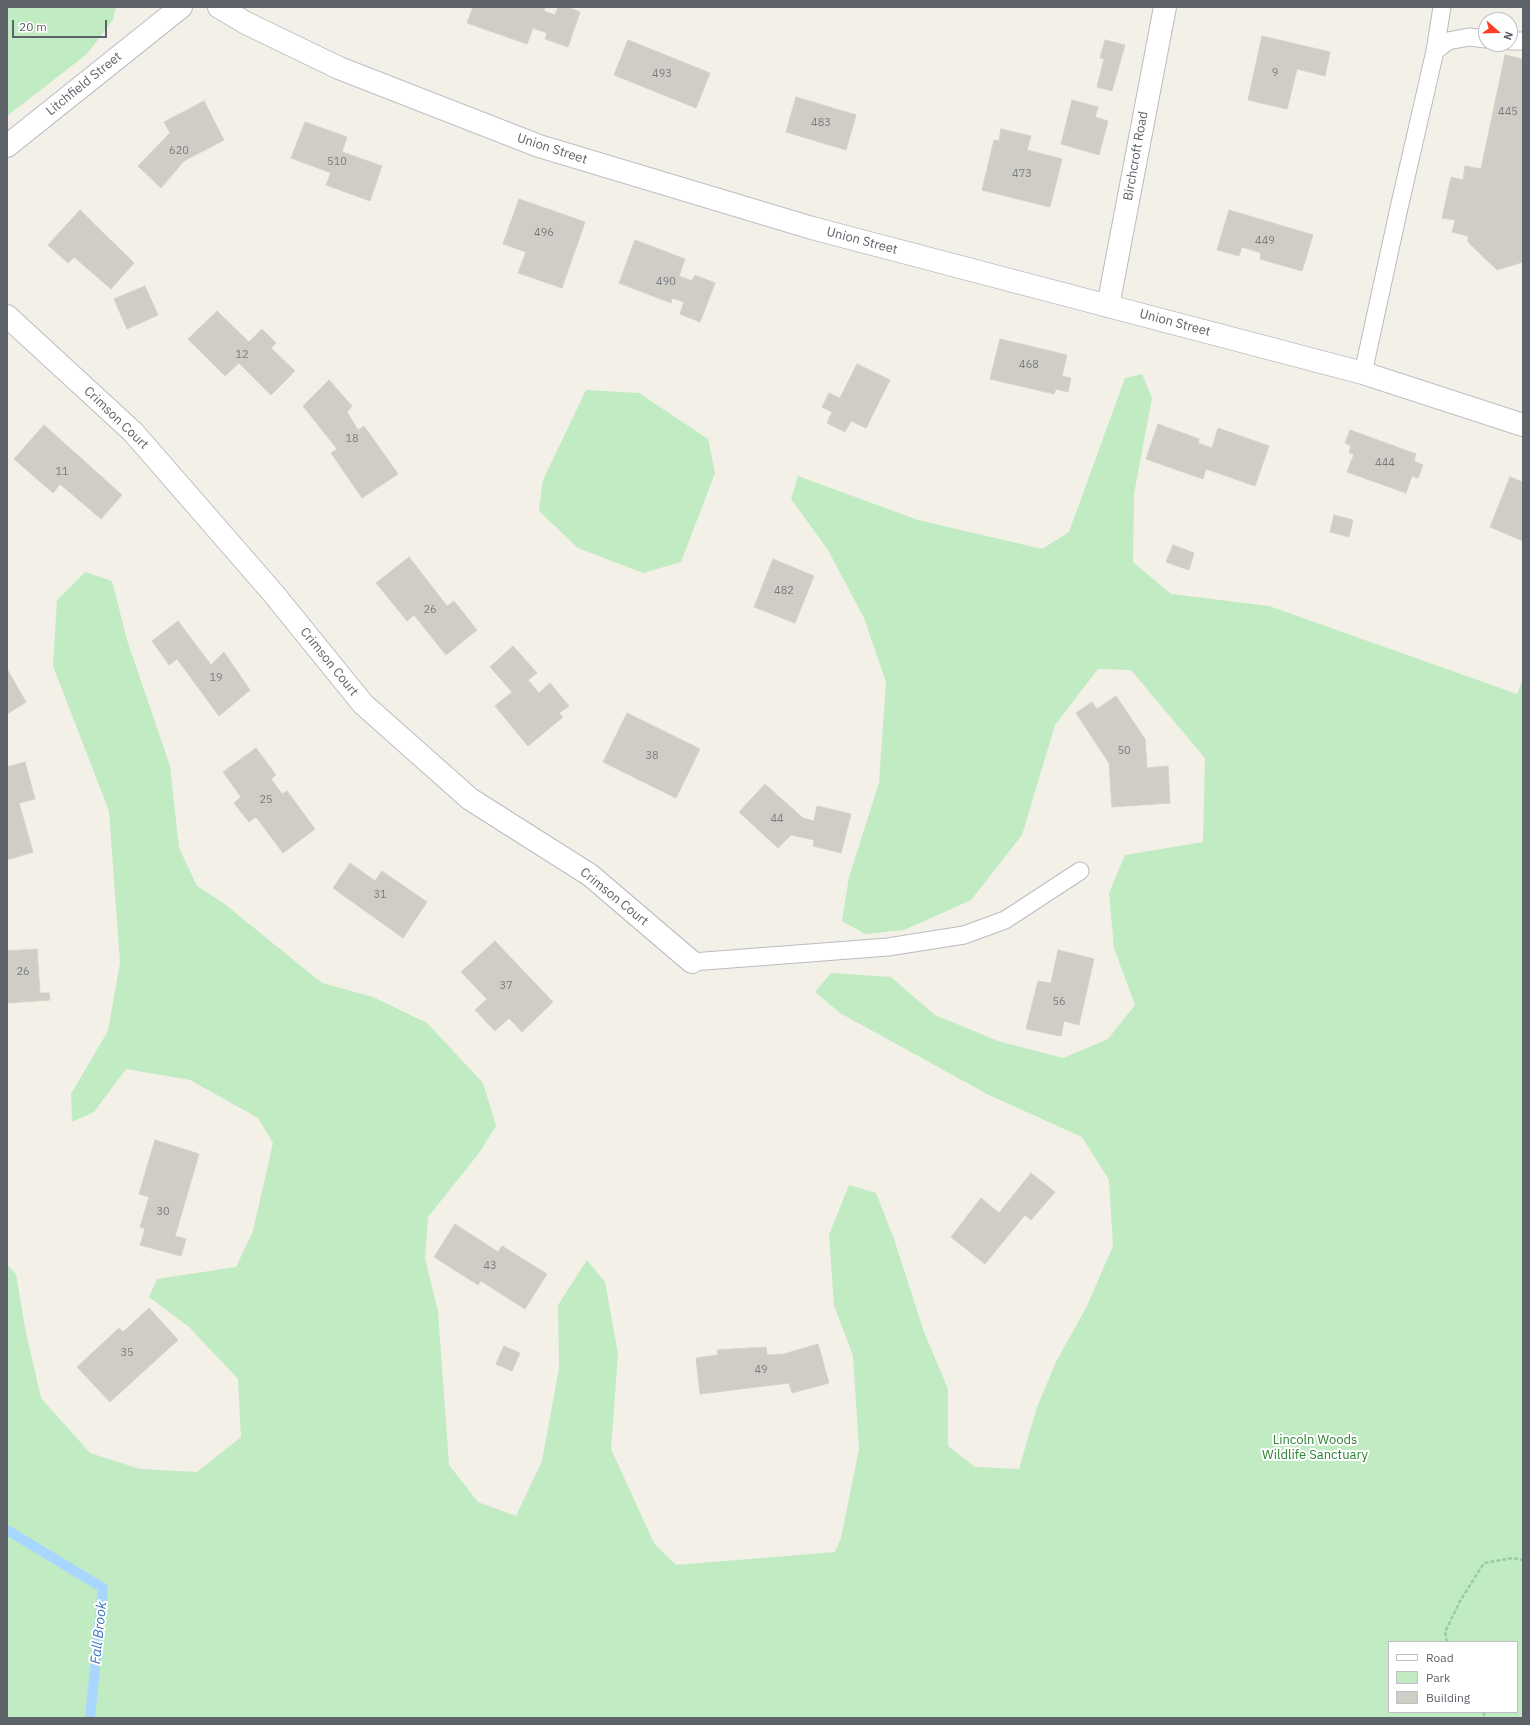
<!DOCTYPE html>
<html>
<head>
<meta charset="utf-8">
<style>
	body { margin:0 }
	#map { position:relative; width:1530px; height:1725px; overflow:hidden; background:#f2f0e7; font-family:"IBM Plex Sans",sans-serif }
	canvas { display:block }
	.frame { position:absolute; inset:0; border:8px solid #5e6269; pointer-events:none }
	.legend { position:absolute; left:1388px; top:1641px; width:130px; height:72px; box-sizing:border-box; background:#fff; border:1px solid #bfc0c3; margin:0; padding:5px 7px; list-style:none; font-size:12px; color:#5e6269 }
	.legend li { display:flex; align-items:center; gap:8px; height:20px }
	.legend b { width:20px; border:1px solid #bfc0c3 }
	.north { position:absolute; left:1478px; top:12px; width:40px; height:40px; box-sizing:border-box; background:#fff; border:1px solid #bfc0c3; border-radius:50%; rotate:110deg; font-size:11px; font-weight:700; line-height:16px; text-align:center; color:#5e6269 }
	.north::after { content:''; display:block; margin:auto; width:14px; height:18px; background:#fb3d24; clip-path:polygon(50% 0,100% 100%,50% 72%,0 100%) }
	.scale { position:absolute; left:12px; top:20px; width:95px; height:18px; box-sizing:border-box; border:2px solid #5e6269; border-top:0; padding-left:5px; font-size:12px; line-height:14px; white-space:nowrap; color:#5e6269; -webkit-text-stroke:3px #fff; paint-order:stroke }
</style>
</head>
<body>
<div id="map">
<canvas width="1530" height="1725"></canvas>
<div class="frame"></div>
<ul class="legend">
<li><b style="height:5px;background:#fff"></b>Road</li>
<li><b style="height:11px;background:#c1ebc3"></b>Park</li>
<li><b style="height:11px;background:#cfcdc6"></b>Building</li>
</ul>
<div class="north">N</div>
<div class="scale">20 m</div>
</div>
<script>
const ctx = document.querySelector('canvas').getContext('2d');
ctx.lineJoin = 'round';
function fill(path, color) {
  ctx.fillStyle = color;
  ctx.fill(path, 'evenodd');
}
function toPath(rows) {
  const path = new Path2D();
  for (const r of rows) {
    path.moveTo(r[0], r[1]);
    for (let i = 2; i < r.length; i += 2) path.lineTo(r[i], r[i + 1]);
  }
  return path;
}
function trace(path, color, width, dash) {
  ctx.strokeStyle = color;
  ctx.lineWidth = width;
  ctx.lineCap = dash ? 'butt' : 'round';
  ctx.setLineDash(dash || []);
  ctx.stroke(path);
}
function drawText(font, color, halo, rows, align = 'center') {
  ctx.font = font + ' "IBM Plex Sans",sans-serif';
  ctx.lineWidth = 4;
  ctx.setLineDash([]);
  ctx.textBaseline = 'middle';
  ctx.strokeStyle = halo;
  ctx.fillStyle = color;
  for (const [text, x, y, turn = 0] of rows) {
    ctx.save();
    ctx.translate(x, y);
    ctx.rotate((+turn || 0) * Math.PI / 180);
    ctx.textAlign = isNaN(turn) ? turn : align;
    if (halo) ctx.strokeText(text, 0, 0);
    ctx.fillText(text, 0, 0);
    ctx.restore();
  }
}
fill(toPath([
	[7,7,116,7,113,20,87,54,7,116],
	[1142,374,1152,398,1134,494,1133,562,1171,594,1269,606,1517,694,1523,678,1523,1718,7,1718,7,1265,16,1274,25,1328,41,1398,90,1453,140,1469,197,1472,241,1437,238,1379,189,1327,149,1297,157,1279,236,1267,253,1231,273,1143,258,1118,190,1080,126,1069,94,1112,72,1122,71,1094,108,1031,120,963,109,811,53,666,57,600,85,572,112,581,127,640,170,766,179,848,197,886,222,902,322,983,373,997,427,1023,483,1083,496,1126,479,1153,428,1217,425,1258,438,1312,449,1465,478,1502,516,1516,542,1461,559,1368,558,1305,587,1260,605,1282,618,1354,611,1449,654,1543,676,1565,835,1552,841,1538,859,1449,853,1356,834,1305,829,1235,849,1185,876,1193,894,1239,924,1332,948,1389,948,1446,975,1467,1019,1469,1037,1407,1056,1362,1086,1308,1113,1246,1109,1180,1082,1137,989,1095,840,1013,815,992,831,973,891,977,935,1015,998,1041,1063,1058,1108,1039,1135,1005,1114,948,1109,893,1125,855,1203,842,1205,758,1131,670,1098,669,1055,725,1022,835,971,900,904,930,865,934,842,921,849,877,879,783,886,682,864,618,828,550,791,499,798,476,918,520,1042,549,1069,532,1125,378],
	[1389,1642,1517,1642,1517,1712,1389,1712],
	[586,390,639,393,708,439,715,473,681,562,643,573,578,548,539,511,543,480]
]), '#c1ebc3');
trace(toPath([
	[7,1530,103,1588,90,1718]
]), '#a9d6ff', 10);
const building = toPath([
	[473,7,545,7,544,11,555,15,558,7,567,7,580,12,568,47,545,39,547,33,533,28,527,44,467,23,473,7],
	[1262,36,1330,52,1325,76,1297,69,1287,109,1248,100,1262,36],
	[628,40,710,73,696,108,614,75,628,40],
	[1105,40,1125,45,1112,91,1097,87,1104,59,1100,58,1105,40],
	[1505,55,1523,59,1523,262,1497,270,1468,242,1468,236,1452,232,1455,220,1442,218,1451,177,1463,180,1465,166,1481,169,1505,55],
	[796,97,856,115,846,150,786,132,796,97],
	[1072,100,1098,107,1095,117,1108,121,1099,155,1061,144,1072,100],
	[204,101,224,140,184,161,161,188,138,166,170,133,164,122,204,101],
	[305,122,347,137,342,152,382,166,370,201,326,185,331,173,291,158,305,122],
	[1001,129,1031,136,1027,150,1062,159,1050,207,982,190,994,140,999,141,1001,129],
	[519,199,585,222,562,288,518,273,526,252,503,244,519,199],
	[80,210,134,263,111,289,74,257,68,263,48,245,80,210],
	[1229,210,1313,235,1302,271,1260,259,1261,253,1242,247,1239,256,1217,250,1229,210],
	[635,240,685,259,679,276,692,281,695,275,715,283,700,322,680,314,684,302,672,298,671,303,619,283,635,240],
	[145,286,158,315,127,329,114,299,145,286],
	[217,311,249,342,262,329,276,343,271,348,295,371,271,395,239,363,225,376,188,339,217,311],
	[1000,339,1067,355,1062,376,1071,378,1068,392,1056,389,1054,394,990,379,1000,339],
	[857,364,890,380,866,428,851,421,845,432,827,423,832,412,822,407,829,393,840,398,857,364],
	[329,380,352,406,347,412,358,430,364,426,398,474,362,498,331,453,337,449,303,406,329,380],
	[1158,424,1199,439,1198,443,1212,448,1218,428,1269,446,1255,486,1206,469,1203,479,1146,459,1158,424],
	[44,425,122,495,101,519,60,484,53,493,14,459,44,425],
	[1350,430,1416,454,1414,461,1423,465,1418,478,1412,476,1406,493,1347,472,1354,454,1349,453,1351,446,1345,443,1350,430],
	[1510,477,1523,482,1523,541,1490,527,1510,477],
	[1334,515,1353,520,1349,537,1330,532,1334,515],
	[1173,545,1194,553,1189,570,1166,562,1173,545],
	[409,557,447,606,454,601,477,630,446,655,414,615,407,621,376,583,409,557],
	[773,559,814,576,795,623,754,607,773,559],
	[178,621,211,665,224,652,250,690,219,716,177,659,169,665,152,641,178,621],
	[513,646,537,673,528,680,539,693,550,683,569,706,559,713,563,717,528,746,495,706,512,692,490,667,513,646],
	[7,669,26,702,7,714,7,669],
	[1116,696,1145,739,1147,768,1168,766,1170,803,1112,807,1109,763,1076,713,1092,702,1097,709,1116,696],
	[627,713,700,749,676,798,603,762,627,713],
	[256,748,276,775,271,779,282,794,287,791,315,829,283,853,256,817,249,822,234,803,241,797,223,772,256,748],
	[25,762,35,799,19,803,33,852,7,860,7,767,25,762],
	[765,784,803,818,814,821,817,806,851,814,841,853,813,846,814,840,791,835,778,848,739,812,765,784],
	[350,863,375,881,382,871,427,902,403,938,333,888,350,863],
	[495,941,553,1002,522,1032,509,1018,495,1031,475,1010,487,999,461,972,495,941],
	[37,949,40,993,49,993,50,1000,7,1003,7,951,37,949],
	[1058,950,1094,959,1079,1025,1064,1021,1061,1036,1026,1029,1038,981,1051,983,1058,950],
	[155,1140,199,1154,175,1236,186,1239,181,1256,140,1245,145,1229,140,1227,149,1197,139,1194,155,1140],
	[1031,1173,1055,1192,1031,1220,1025,1215,985,1264,951,1237,981,1198,999,1213,1031,1173],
	[455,1224,498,1252,502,1246,547,1274,525,1309,481,1281,478,1285,434,1257,455,1224],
	[149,1308,178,1340,110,1402,77,1367,119,1328,123,1332,149,1308],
	[818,1344,829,1383,792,1393,789,1383,700,1394,696,1358,718,1355,717,1350,766,1347,767,1355,784,1354,818,1344],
	[504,1346,520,1353,512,1371,496,1364,504,1346]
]);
fill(building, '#cfcdc6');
trace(building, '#d7d2c4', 1);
const lane = toPath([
	[1510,41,1523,41],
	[1435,51,1448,41,1469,37,1486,39],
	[1363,373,1399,208,1435,51,1442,7],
	[692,962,888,947,964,935,1005,920,1080,871]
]);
const street = toPath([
	[1108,306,1165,7],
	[7,316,133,432,273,593,363,704,470,799,590,875,692,962]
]);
const secondary = toPath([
	[219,7,246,23,339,68,539,146,812,228,1363,373,1523,425],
	[7,146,181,7]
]);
trace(lane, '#b9bcc1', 19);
trace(street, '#b9bcc1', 24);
trace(secondary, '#bcbfc6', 24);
trace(toPath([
	[1447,1642,1445,1632,1460,1601,1484,1563,1513,1558,1523,1560],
	[1483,1712,1486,1718]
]), '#98cba9', 2.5, [4, 2]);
trace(lane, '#fff', 17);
trace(street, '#fff', 22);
trace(secondary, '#fff', 22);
drawText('11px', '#7a7d80', null, [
	["9",1275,73],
	["493",662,74],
	["445",1508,112],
	["483",821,123],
	["620",179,151],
	["510",337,162],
	["473",1022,174],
	["496",544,233],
	["449",1265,241],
	["490",666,282],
	["12",242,355],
	["468",1029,365],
	["18",352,439],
	["444",1385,463],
	["11",62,472],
	["482",784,591],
	["26",430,610],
	["19",216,678],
	["50",1124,751],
	["38",652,756],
	["25",266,800],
	["44",777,819],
	["31",380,895],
	["26",23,972],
	["37",506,986],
	["56",1059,1002],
	["30",163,1212],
	["43",490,1266],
	["35",127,1353],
	["49",761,1370]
]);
drawText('13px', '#5e6269', '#fff', [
	["Litchfield Street",84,84,-39],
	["Union Street",552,149,18],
	["Birchcroft Road",1136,156,-80],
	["Union Street",862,241,15],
	["Union Street",1175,323,15],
	["Crimson Court",116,418,44],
	["Crimson Court",329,662,51],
	["Crimson Court",614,897,39]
]);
drawText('13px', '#2b8233', '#fff', [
	["Lincoln Woods",1315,1440],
	["Wildlife Sanctuary",1315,1455]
]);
drawText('italic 14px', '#3a75bd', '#fff', [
	["Fall Brook",99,1633,-84]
]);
</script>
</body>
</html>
